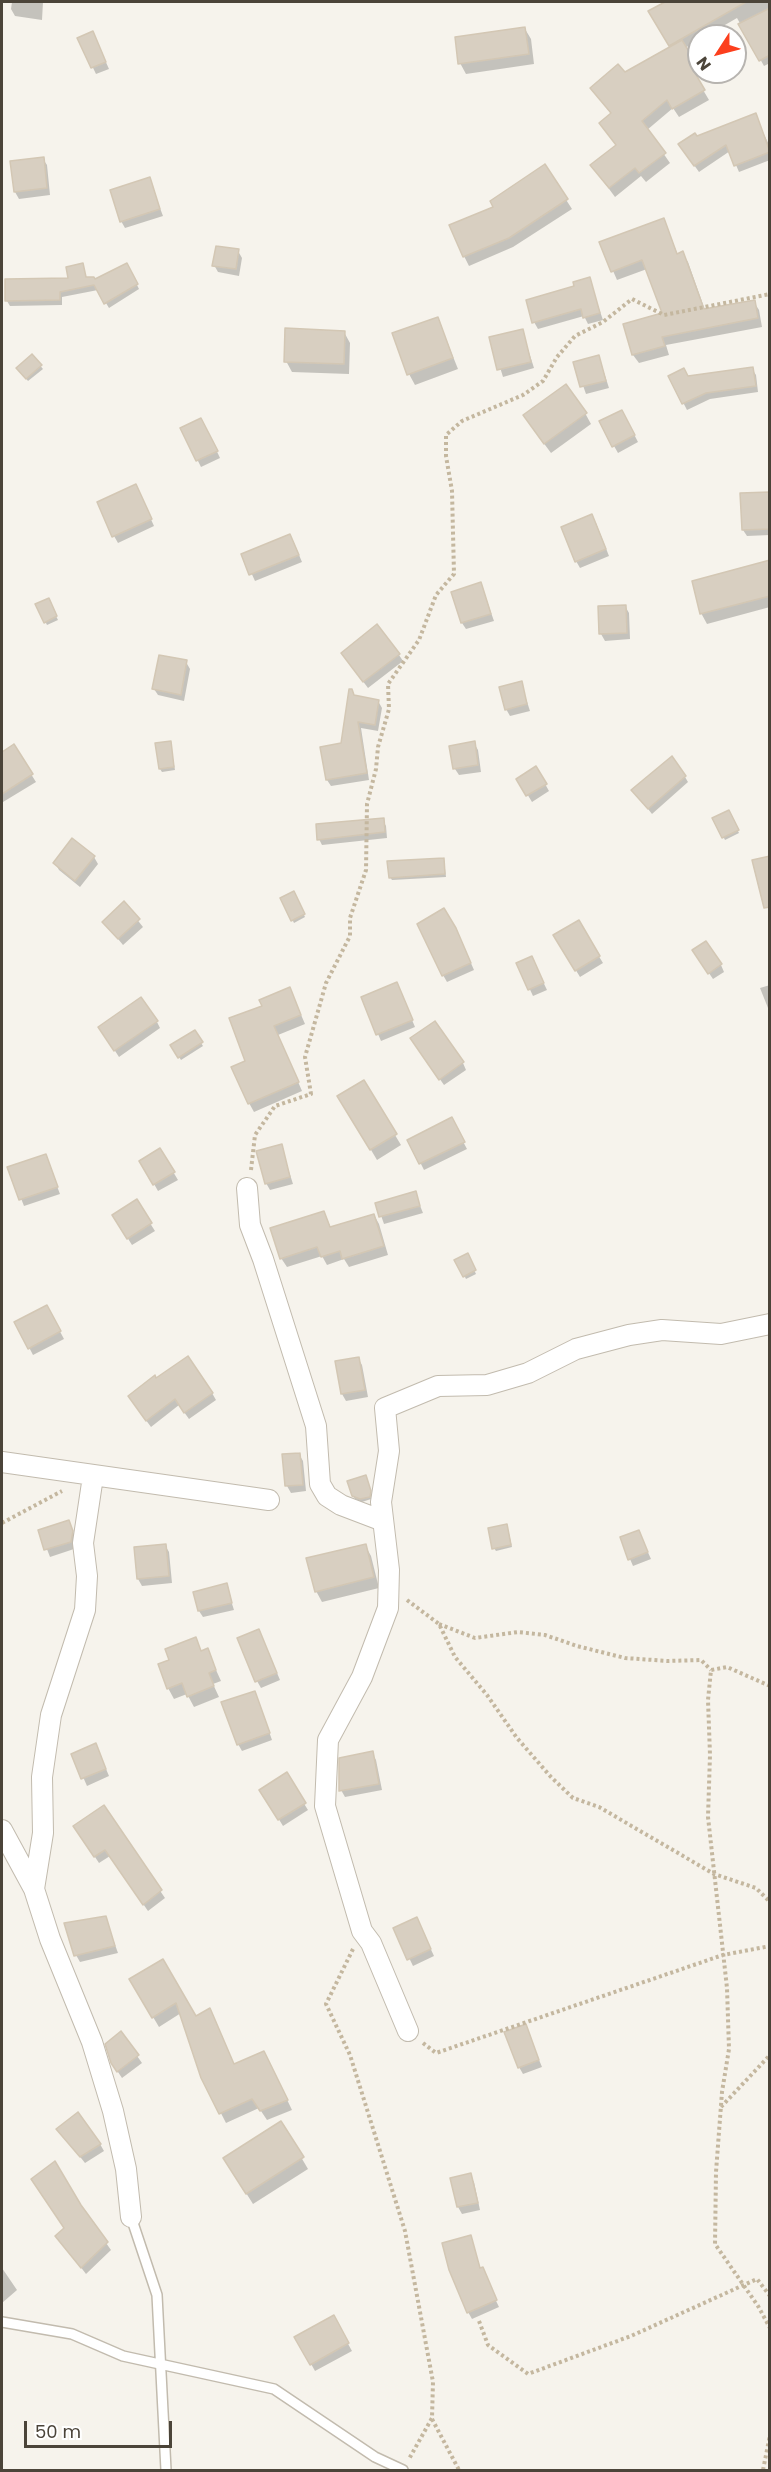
<!DOCTYPE html>
<html>
<head>
<meta charset="utf-8">
<style>
	body { margin:0 }
	#map { position:relative; width:771px; height:2472px; overflow:hidden; background:#f6f3ec; font-family:Poppins,sans-serif }
	canvas { display:block }
	.frame { position:absolute; inset:0; border:3px solid #4b4439; pointer-events:none }
	.north { position:absolute; left:687px; top:24px; width:60px; height:60px; box-sizing:border-box; background:#fff; border:2px solid #b7b4b0; border-radius:50%; rotate:234deg; font-size:16px; font-weight:700; line-height:24px; text-align:center; color:#4b4439 }
	.north::after { content:''; display:block; margin:auto; width:21px; height:27px; background:#fc3f1d; clip-path:polygon(50% 0,100% 100%,50% 72%,0 100%) }
	.scale { position:absolute; left:24px; top:2421px; width:148px; height:27px; box-sizing:border-box; border:3px solid #4b4439; border-top:0; padding-left:8px; font-size:18px; line-height:21px; white-space:nowrap; color:#4b4439; -webkit-text-stroke:4px #fff; paint-order:stroke }
</style>
</head>
<body>
<div id="map">
<canvas width="771" height="2472"></canvas>
<div class="frame"></div>
<div class="north">N</div>
<div class="scale">50 m</div>
</div>
<script>
const ctx = document.querySelector('canvas').getContext('2d');
ctx.lineJoin = 'round';
function fill(path, color) {
  ctx.fillStyle = color;
  ctx.fill(path, 'evenodd');
}
function toPath(rows) {
  const path = new Path2D();
  for (const r of rows) {
    path.moveTo(r[0], r[1]);
    for (let i = 2; i < r.length; i += 2) path.lineTo(r[i], r[i + 1]);
  }
  return path;
}
function trace(path, color, width, dash) {
  ctx.strokeStyle = color;
  ctx.lineWidth = width;
  ctx.lineCap = dash ? 'butt' : 'round';
  ctx.setLineDash(dash || []);
  ctx.stroke(path);
}
fill(toPath([
	[12,2,43,2,42,20,15,16,11,9],
	[668,2,770,2,770,63,764,66,737,18,706,36,699,36,699,40,685,48,698,70,693,73,709,100,679,117,673,108,647,130,670,163,646,182,641,176,615,197,598,174,617,146,601,123,611,114,592,88,624,74,671,48,651,12],
	[525,29,531,39,534,64,466,74,460,63],
	[79,39,96,40,109,69,96,74],
	[755,115,770,147,770,160,739,172,730,151,699,172,684,151],
	[43,159,47,165,50,195,19,199,15,192],
	[545,167,572,209,513,247,469,266,464,256,495,208],
	[149,179,163,216,125,228,121,221],
	[663,219,678,255,682,253,688,262,705,310,754,302,759,310,762,327,666,345,669,355,639,363,633,355,664,314,647,269,617,280,601,243],
	[238,251,242,258,239,276,218,272,214,265],
	[82,265,87,285,127,265,139,289,109,308,98,290,62,297,62,305,10,306,7,301,70,279],
	[589,279,603,320,588,324,584,316,538,329,534,322],
	[438,319,458,369,415,385,409,374],
	[522,330,534,368,503,377,491,338],
	[344,332,350,343,349,374,292,372,286,361],
	[32,356,43,369,28,381,20,371],
	[599,357,609,388,586,394,575,363],
	[752,369,756,375,758,392,710,399,687,410,670,377,687,377],
	[622,411,638,442,618,453,614,446],
	[585,413,591,424,551,453,531,426],
	[205,426,220,458,201,467,182,429],
	[139,493,154,526,118,543,114,536],
	[770,493,770,535,747,536,743,530],
	[596,523,609,556,580,568,576,561],
	[294,543,302,562,255,581,243,555],
	[770,566,770,607,707,624,701,613],
	[481,584,494,621,466,629,462,623],
	[48,600,58,620,47,625,37,605],
	[625,606,629,613,630,639,605,641,601,634],
	[399,655,403,661,368,688,347,660],
	[186,662,190,669,184,701,158,695,154,689],
	[521,683,530,711,510,716,506,709],
	[352,691,355,697,378,701,382,708,378,731,361,728,369,780,331,786,327,780,342,745],
	[170,742,175,770,162,772,160,769],
	[474,743,478,750,481,772,459,775,455,769],
	[14,747,36,782,3,802,2,799,2,754],
	[536,768,549,791,532,802,518,779],
	[685,777,688,782,652,814,633,790],
	[728,812,739,833,725,840,714,818],
	[383,820,386,826,387,838,322,845,319,839],
	[94,857,98,864,80,887,59,870,55,863],
	[444,860,446,877,392,880,390,877],
	[293,893,305,917,294,923,282,899],
	[124,903,143,927,123,945,104,922],
	[578,922,603,963,580,977,555,936],
	[459,936,474,970,447,982,443,975],
	[698,957,721,965,724,972,713,979],
	[518,964,535,965,547,990,533,996],
	[770,985,770,1013,760,988],
	[290,989,305,1024,278,1035,302,1091,254,1112,249,1103,247,1062,264,1007],
	[400,991,415,1027,381,1041,378,1034],
	[157,1022,160,1028,119,1057,104,1034],
	[194,1032,203,1046,181,1060,172,1046],
	[416,1045,463,1063,466,1070,444,1085],
	[363,1082,401,1145,377,1160,339,1096],
	[451,1119,467,1149,424,1170,409,1140],
	[281,1146,293,1184,270,1190,266,1183],
	[160,1150,178,1180,158,1191,141,1161],
	[45,1155,60,1194,24,1206,9,1168],
	[415,1193,423,1213,384,1224,377,1204],
	[136,1201,155,1231,132,1245,118,1223],
	[324,1212,331,1228,374,1215,379,1224,388,1255,349,1267,344,1259,327,1265,322,1256,287,1267,281,1258],
	[467,1255,476,1274,466,1279,457,1261],
	[47,1307,64,1339,33,1355,16,1322],
	[358,1358,362,1365,368,1397,346,1401,342,1394],
	[156,1380,212,1393,216,1400,189,1419,179,1405,151,1427,134,1404],
	[299,1454,303,1461,306,1491,291,1493,287,1486,284,1456],
	[367,1480,371,1499,362,1502,355,1499,353,1496],
	[68,1521,76,1539,74,1549,50,1557,40,1531],
	[508,1529,512,1547,496,1551,494,1548],
	[642,1539,651,1559,633,1566,630,1559],
	[165,1545,169,1552,172,1583,142,1586,138,1579],
	[365,1545,371,1556,379,1588,322,1602,316,1591],
	[226,1585,234,1610,203,1617,199,1611],
	[262,1637,280,1680,261,1688,257,1681],
	[195,1639,202,1652,207,1650,221,1681,213,1684,219,1697,194,1707,187,1694,174,1699,168,1688,171,1661],
	[258,1700,272,1740,242,1751,238,1744],
	[99,1752,109,1776,87,1786,73,1754],
	[372,1753,376,1760,382,1790,345,1797,341,1790],
	[286,1775,308,1810,283,1826,261,1790],
	[103,1807,165,1898,148,1911,110,1856,99,1863,79,1833],
	[105,1917,118,1953,80,1962,76,1955],
	[420,1926,434,1956,413,1966,395,1929],
	[162,1961,196,2018,210,2010,234,2066,269,2062,292,2110,267,2120,259,2108,226,2123,203,2078,181,2013,159,2027,131,1980],
	[525,2026,542,2067,523,2074,519,2067],
	[121,2033,142,2063,122,2078,112,2063],
	[281,2123,308,2169,253,2204,231,2169],
	[58,2129,100,2144,104,2151,85,2163],
	[470,2175,474,2182,480,2210,462,2214,458,2207],
	[80,2206,111,2250,86,2274,57,2236,66,2228],
	[470,2237,481,2270,499,2307,472,2319,468,2312],
	[2,2268,17,2290,2,2303],
	[333,2317,352,2351,315,2371,296,2337]
]), '#0003');
const building = toPath([
	[665,2,746,2,669,46,648,11,665,2],
	[770,8,770,55,759,61,738,24,770,8],
	[525,27,529,54,458,64,455,37,525,27],
	[93,31,106,62,91,68,77,38,93,31],
	[682,40,694,60,689,63,705,90,672,109,667,100,642,121,666,153,639,173,635,168,609,188,590,165,616,145,599,123,611,113,590,88,618,64,625,72,682,40],
	[756,113,770,152,734,166,726,145,694,166,678,144,695,133,697,136,756,113],
	[44,157,47,188,14,192,10,161,44,157],
	[545,164,568,199,509,238,463,257,449,225,493,207,490,201,545,164],
	[150,177,160,209,120,222,110,190,150,177],
	[664,218,677,254,683,251,704,309,755,300,758,318,662,337,665,346,632,355,623,324,662,313,642,260,611,272,599,242,664,218],
	[216,246,239,249,236,269,212,266,216,246],
	[83,263,86,277,94,277,95,279,127,263,138,284,104,304,94,285,60,292,60,300,5,301,5,279,68,278,66,267,83,263],
	[590,277,600,313,583,318,581,309,532,323,526,300,574,286,573,282,590,277],
	[438,317,453,358,407,375,392,333,438,317],
	[285,328,345,331,344,364,284,362,285,328],
	[523,329,531,362,497,370,489,337,523,329],
	[32,354,42,365,26,379,16,368,32,354],
	[599,355,606,381,580,387,573,362,599,355],
	[753,367,756,386,706,393,682,404,668,376,684,368,688,376,753,367],
	[566,384,587,413,544,444,523,415,566,384],
	[622,410,635,435,612,447,599,421,622,410],
	[201,418,218,451,196,461,180,428,201,418],
	[136,484,152,519,112,537,97,502,136,484],
	[770,492,770,529,742,530,740,493,770,492],
	[592,514,606,549,575,562,561,527,592,514],
	[290,534,299,555,249,575,241,554,290,534],
	[770,560,770,596,700,614,692,581,770,560],
	[481,582,491,614,461,623,451,592,481,582],
	[49,598,57,616,44,623,35,604,49,598],
	[626,605,627,633,599,634,598,606,626,605],
	[377,624,400,654,363,682,341,653,377,624],
	[159,655,187,660,181,695,152,689,159,655],
	[522,681,527,704,505,710,499,687,522,681],
	[349,689,352,689,354,695,379,700,375,725,358,722,367,773,326,780,320,747,341,743,349,689],
	[171,741,174,767,159,769,155,743,171,741],
	[475,741,478,765,453,769,449,746,475,741],
	[14,744,33,774,2,794,2,752,14,744],
	[672,756,686,776,648,809,631,790,672,756],
	[536,766,547,784,526,796,516,779,536,766],
	[729,810,739,830,722,838,712,818,729,810],
	[384,818,385,832,317,840,316,824,384,818],
	[72,838,95,856,75,881,53,863,72,838],
	[770,856,770,907,764,908,752,860,770,856],
	[444,858,445,874,389,878,387,861,444,858],
	[294,891,305,914,291,921,280,898,294,891],
	[124,901,140,919,118,939,102,922,124,901],
	[444,908,456,928,471,963,442,976,417,924,444,908],
	[579,920,600,956,575,971,553,935,579,920],
	[706,941,722,964,708,974,692,950,706,941],
	[532,956,544,983,528,990,516,963,532,956],
	[397,982,413,1020,376,1035,361,997,397,982],
	[290,987,301,1015,274,1026,299,1082,248,1104,231,1067,245,1061,229,1018,262,1006,259,1000,290,987],
	[141,997,158,1021,114,1051,98,1027,141,997],
	[435,1021,464,1062,439,1080,410,1038,435,1021],
	[195,1030,203,1042,178,1058,170,1045,195,1030],
	[364,1080,397,1134,370,1150,337,1096,364,1080],
	[452,1117,465,1142,419,1164,407,1140,452,1117],
	[282,1144,290,1177,265,1184,256,1151,282,1144],
	[160,1148,175,1172,153,1185,139,1161,160,1148],
	[46,1154,58,1187,19,1200,7,1167,46,1154],
	[416,1191,420,1206,379,1217,375,1203,416,1191],
	[137,1199,152,1223,127,1239,112,1215,137,1199],
	[324,1211,330,1227,374,1214,384,1246,342,1259,340,1251,321,1257,317,1247,280,1259,270,1228,324,1211],
	[468,1253,476,1270,463,1277,454,1260,468,1253],
	[47,1305,61,1331,28,1349,14,1322,47,1305],
	[188,1356,213,1393,184,1413,175,1399,146,1421,128,1396,155,1375,156,1378,188,1356],
	[359,1357,365,1390,341,1394,335,1361,359,1357],
	[300,1453,303,1485,285,1486,282,1454,300,1453],
	[366,1475,371,1491,370,1497,360,1499,352,1496,347,1481,366,1475],
	[69,1520,73,1531,71,1542,44,1550,38,1530,69,1520],
	[507,1524,511,1545,492,1549,488,1528,507,1524],
	[639,1530,648,1552,628,1560,620,1537,639,1530],
	[166,1544,169,1576,137,1579,134,1547,166,1544],
	[366,1544,374,1577,315,1592,306,1558,366,1544],
	[227,1583,232,1603,198,1611,193,1592,227,1583],
	[259,1629,277,1673,255,1682,237,1638,259,1629],
	[196,1637,201,1651,208,1648,216,1670,209,1673,214,1686,187,1697,182,1683,167,1689,158,1664,169,1660,165,1649,196,1637],
	[255,1691,270,1733,237,1745,221,1702,255,1691],
	[96,1743,106,1769,81,1779,71,1754,96,1743],
	[373,1751,379,1784,339,1791,339,1758,373,1751],
	[287,1772,306,1803,278,1820,259,1790,287,1772],
	[104,1805,162,1890,143,1905,105,1850,94,1857,73,1826,104,1805],
	[106,1916,115,1946,74,1956,64,1923,106,1916],
	[417,1917,431,1949,407,1960,393,1928,417,1917],
	[163,1959,196,2016,210,2008,234,2064,264,2051,288,2100,260,2111,252,2099,219,2114,201,2078,176,2003,152,2018,129,1979,163,1959],
	[526,2024,539,2060,518,2068,504,2032,526,2024],
	[121,2031,139,2055,117,2072,111,2063,105,2044,121,2031],
	[78,2112,101,2144,80,2157,56,2129,78,2112],
	[281,2121,304,2157,246,2194,223,2158,281,2121],
	[55,2161,81,2205,108,2242,81,2268,55,2236,64,2228,31,2179,55,2161],
	[471,2173,478,2203,457,2207,450,2178,471,2173],
	[471,2235,480,2268,483,2267,497,2300,467,2313,449,2270,442,2243,471,2235],
	[334,2315,349,2343,310,2365,294,2337,334,2315]
]);
fill(building, '#d8cfc1');
trace(building, '#d3c7b4', 1.5);
const lane = toPath([
	[131,2217,157,2295,166,2470],
	[2,2322,72,2334,123,2356,274,2389,375,2457,403,2470]
]);
const street = toPath([
	[247,1188,250,1225,263,1259,316,1426,320,1484,327,1496,341,1505,383,1521],
	[2,1462,269,1500],
	[2,1830,34,1889,50,1939,92,2042,113,2111,126,2169,131,2217],
	[34,1889,43,1833,42,1777,51,1715,85,1610,87,1576,83,1543,92,1483],
	[408,2031,371,1943,362,1931,325,1806,328,1740,362,1677,388,1608,389,1570,381,1502,389,1451,385,1408,438,1386,487,1385,528,1373,576,1349,629,1335,662,1330,721,1334,770,1324]
]);
trace(lane, '#c2bbae', 12);
trace(street, '#c2bbae', 22);
trace(toPath([
	[251,1170,255,1135,275,1106,311,1094,305,1057,326,983,350,936,350,918,366,870,367,804,376,769,378,747,389,709,388,684,419,640,436,595,454,574,452,491,446,456,446,435,462,421,523,395,543,381,557,357,575,336,603,322,632,299,664,315,770,294],
	[2,1523,62,1491],
	[407,1600,439,1624,455,1657,487,1695,517,1738,551,1777,573,1798,599,1807,714,1874,756,1888,770,1902],
	[439,1624,475,1638,518,1632,545,1635,577,1646,625,1658,668,1661,701,1660,711,1670],
	[770,1686,727,1667,711,1670,708,1700,710,1755,708,1817,727,1988,729,2049,722,2092,716,2172,715,2244,758,2306,770,2328],
	[353,1949,326,2004,350,2055,405,2231,433,2382,432,2418,409,2459],
	[423,2043,436,2053,723,1955,770,1946],
	[721,2107,770,2055],
	[479,2321,488,2345,528,2374,631,2336,757,2279,770,2296],
	[432,2419,459,2470],
	[763,2470,770,2435]
]), '#c4b79f', 4, [3, 3]);
trace(lane, '#fff', 9);
trace(street, '#fff', 20);
</script>
</body>
</html>
